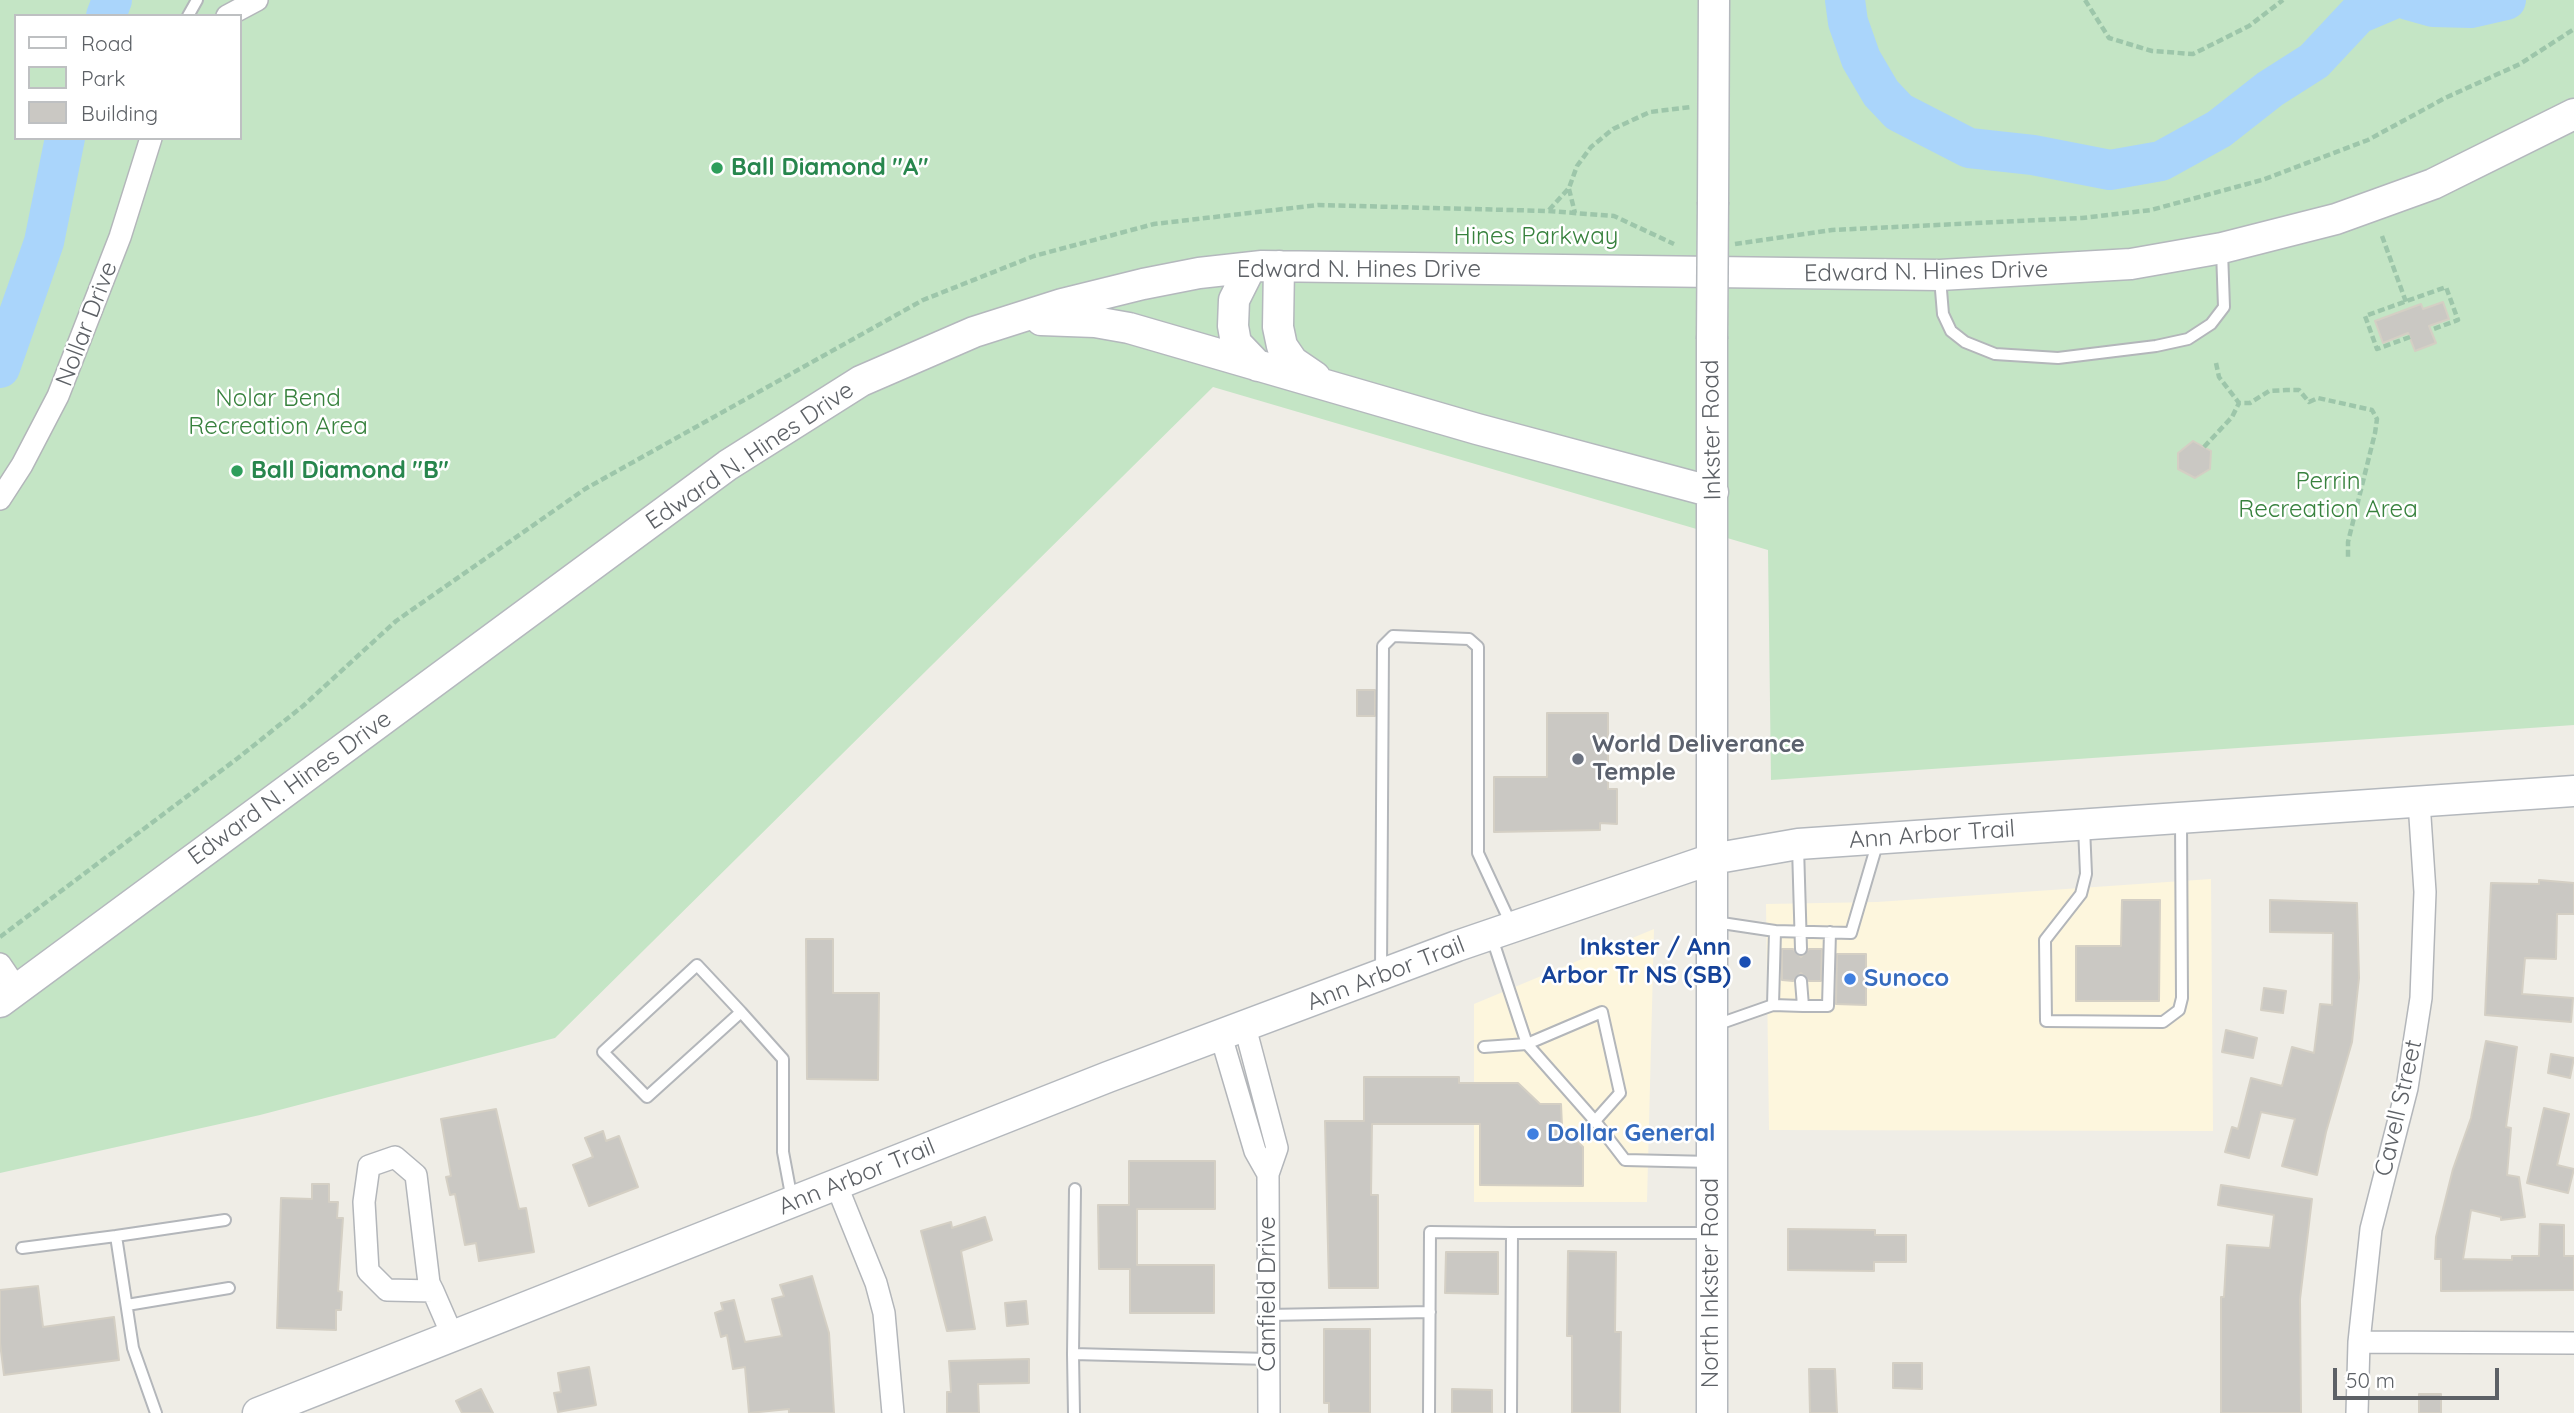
<!DOCTYPE html>
<html>
<head>
<meta charset="utf-8">
<style>
	body { margin:0 }
	#map { position:relative; width:2574px; height:1413px; overflow:hidden; background:#efede6; font-family:Quicksand,sans-serif }
	canvas { display:block }
	.legend { position:absolute; left:14px; top:14px; width:228px; height:126px; box-sizing:border-box; background:#fff; border:2px solid #bec0c2; margin:0; padding:9px 12px; list-style:none; font-size:21px; color:#5d6166 }
	.legend li { display:flex; align-items:center; gap:14px; height:35px }
	.legend b { width:35px; border:2px solid #bec0c2 }
	.scale { position:absolute; left:2333px; top:1368px; width:166px; height:32px; box-sizing:border-box; border:4px solid #5d6166; border-top:0; padding-left:9px; font-size:21px; line-height:24px; white-space:nowrap; color:#5d6166; -webkit-text-stroke:5px #fff; paint-order:stroke }
</style>
</head>
<body>
<div id="map">
<canvas width="2574" height="1413"></canvas>
<ul class="legend">
<li><b style="height:9px;background:#fff"></b>Road</li>
<li><b style="height:19px;background:#c4e5c5"></b>Park</li>
<li><b style="height:19px;background:#cac8c3"></b>Building</li>
</ul>
<div class="scale">50 m</div>
</div>
<script>
const ctx = document.querySelector('canvas').getContext('2d');
ctx.lineJoin = 'round';
function fill(path, color) {
  ctx.fillStyle = color;
  ctx.fill(path, 'evenodd');
}
function toPath(rows) {
  const path = new Path2D();
  for (const r of rows) {
    path.moveTo(r[0], r[1]);
    for (let i = 2; i < r.length; i += 2) path.lineTo(r[i], r[i + 1]);
  }
  return path;
}
function trace(path, color, width, dash) {
  ctx.strokeStyle = color;
  ctx.lineWidth = width;
  ctx.lineCap = dash ? 'butt' : 'round';
  ctx.setLineDash(dash || []);
  ctx.stroke(path);
}
function drawText(font, color, halo, rows, align = 'center') {
  ctx.font = font + ' Quicksand,sans-serif';
  ctx.lineWidth = 5;
  ctx.setLineDash([]);
  ctx.textBaseline = 'middle';
  ctx.strokeStyle = halo;
  ctx.fillStyle = color;
  for (const [text, x, y, turn = 0] of rows) {
    ctx.save();
    ctx.translate(x, y);
    ctx.rotate((+turn || 0) * Math.PI / 180);
    ctx.textAlign = isNaN(turn) ? turn : align;
    if (halo) ctx.strokeText(text, 0, 0);
    ctx.fillText(text, 0, 0);
    ctx.restore();
  }
}
fill(toPath([
	[2211,879,2213,1131,1769,1130,1766,904,1877,902],
	[1654,929,1647,1202,1474,1202,1474,1004]
]), '#fdf6dd');
fill(toPath([
	[0,0,2574,0,2574,725,1771,780,1768,550,1213,387,555,1038,260,1115,0,1173],
	[16,16,240,16,240,138,16,138]
]), '#c4e5c5');
trace(toPath([
	[1845,0,1848,22,1861,59,1881,93,1899,112,1969,148,2033,155,2110,170,2161,161,2219,129,2270,89,2314,61,2358,14,2391,0],
	[2408,0,2433,7,2471,8,2506,0],
	[106,16,112,0],
	[0,368,44,242,65,138]
]), '#aad5fb', 40);
const building = toPath([
	[2443,302,2449,319,2429,326,2436,343,2415,351,2408,333,2383,343,2375,321,2421,304,2423,309,2443,302],
	[2193,441,2211,451,2210,469,2195,478,2178,469,2178,453,2193,441],
	[1357,690,1375,690,1375,716,1357,716,1357,690],
	[1547,713,1608,713,1608,789,1617,789,1617,824,1600,823,1600,830,1494,832,1494,777,1547,777,1547,713],
	[2539,880,2574,883,2574,914,2557,914,2556,959,2525,958,2522,994,2573,998,2571,1022,2485,1015,2491,883,2539,884,2539,880],
	[2122,900,2160,900,2159,1001,2076,1001,2076,946,2121,946,2122,900],
	[2270,900,2357,903,2359,978,2352,1042,2326,1132,2317,1175,2282,1166,2295,1119,2261,1112,2249,1158,2225,1152,2232,1127,2238,1129,2251,1078,2282,1086,2292,1047,2314,1053,2320,1004,2332,1005,2333,933,2270,932,2270,900],
	[806,939,833,939,833,993,879,993,878,1080,807,1079,806,939],
	[1782,949,1793,949,1801,957,1809,949,1822,949,1821,981,1809,981,1801,973,1793,981,1782,980,1782,949],
	[1837,954,1866,954,1866,1005,1836,1004,1837,954],
	[2264,988,2286,991,2283,1013,2261,1010,2264,988],
	[2226,1030,2257,1038,2253,1058,2222,1052,2226,1030],
	[2486,1041,2517,1047,2506,1127,2511,1128,2507,1175,2519,1177,2525,1217,2501,1220,2501,1217,2471,1210,2463,1259,2512,1260,2512,1256,2539,1256,2540,1224,2564,1225,2564,1256,2574,1256,2574,1290,2441,1291,2441,1259,2435,1259,2436,1237,2453,1169,2471,1118,2486,1041],
	[2551,1054,2574,1058,2570,1078,2548,1073,2551,1054],
	[1364,1077,1459,1077,1459,1083,1518,1083,1540,1104,1561,1104,1562,1126,1583,1147,1583,1186,1480,1185,1480,1124,1372,1124,1371,1195,1378,1195,1378,1288,1329,1288,1325,1121,1364,1121,1364,1077],
	[2544,1108,2569,1114,2557,1165,2574,1169,2568,1193,2527,1183,2544,1108],
	[496,1109,519,1209,526,1208,534,1252,479,1261,476,1243,465,1245,455,1194,450,1195,446,1177,451,1176,441,1119,496,1109],
	[603,1131,606,1141,619,1136,638,1187,589,1206,573,1165,593,1157,585,1138,603,1131],
	[1129,1161,1215,1161,1215,1209,1137,1209,1137,1265,1214,1265,1214,1313,1130,1313,1130,1269,1099,1269,1098,1205,1129,1205,1129,1161],
	[312,1184,329,1184,329,1202,338,1202,337,1218,343,1218,338,1291,342,1292,341,1310,336,1310,336,1330,277,1328,281,1198,312,1199,312,1184],
	[2221,1185,2312,1199,2300,1299,2301,1413,2221,1413,2221,1297,2224,1297,2227,1245,2270,1248,2274,1215,2218,1205,2221,1185],
	[985,1217,992,1240,961,1251,975,1329,947,1331,921,1231,951,1222,952,1228,985,1217],
	[1788,1229,1875,1230,1875,1235,1906,1235,1906,1262,1874,1262,1874,1271,1788,1270,1788,1229],
	[1568,1251,1616,1252,1615,1332,1621,1332,1620,1413,1572,1413,1572,1336,1567,1336,1568,1251],
	[1446,1252,1498,1252,1498,1294,1445,1293,1446,1252],
	[812,1276,829,1333,834,1413,789,1413,789,1409,749,1413,745,1367,733,1369,727,1335,721,1337,715,1313,723,1310,721,1303,734,1300,745,1342,782,1336,772,1299,784,1296,780,1285,812,1276],
	[38,1286,43,1327,114,1317,119,1360,4,1375,0,1343,0,1290,38,1286],
	[1026,1301,1028,1324,1007,1326,1005,1303,1026,1301],
	[1324,1329,1370,1329,1370,1413,1329,1413,1329,1403,1324,1403,1324,1329],
	[1029,1359,1029,1383,978,1384,979,1413,947,1413,947,1392,951,1392,949,1361,1029,1359],
	[1893,1363,1922,1363,1922,1389,1893,1388,1893,1363],
	[589,1367,596,1405,558,1412,554,1393,561,1392,558,1373,589,1367],
	[1809,1369,1835,1369,1837,1413,1810,1413,1809,1369],
	[481,1389,493,1413,462,1413,456,1401,481,1389],
	[1452,1389,1492,1390,1492,1413,1452,1413,1452,1389],
	[2419,1394,2441,1394,2441,1413,2419,1413,2419,1394]
]);
fill(building, '#cac8c3');
trace(building, '#d4cfc4', 2);
const lane = toPath([
	[188,16,197,0],
	[1940,278,1943,314,1951,331,1965,342,1995,354,2058,358,2156,346,2188,339,2211,324,2224,307,2222,251],
	[2084,827,2086,874,2081,894,2045,940,2046,1021,2163,1022,2179,1010,2182,998,2181,821],
	[1798,847,1801,949],
	[1775,931,1851,933,1878,841],
	[1381,972,1383,646,1393,636,1469,639,1478,647,1478,853,1511,924],
	[1773,1005,1803,1006,1801,981],
	[1803,1006,1828,1006,1830,932],
	[741,1012,697,965,603,1052,647,1097,741,1012,783,1059,783,1152,792,1200],
	[1713,1026,1773,1005,1775,931,1715,922],
	[1484,1047,1527,1044,1492,938],
	[1595,1121,1527,1044,1602,1012,1620,1093,1595,1121,1625,1160,1711,1162],
	[1512,1233,1709,1233],
	[22,1248,116,1236],
	[127,1305,229,1288],
	[1268,1315,1430,1312],
	[1073,1354,1075,1189],
	[156,1413,133,1348,116,1236,225,1220],
	[1074,1413,1073,1354,1269,1359],
	[1429,1413,1430,1232,1512,1233,1511,1413]
]);
const street = toPath([
	[227,16,257,0],
	[0,499,22,465,58,396,120,237,151,138],
	[0,964,17,989],
	[1245,1027,1277,1148,1268,1174,1269,1413],
	[1221,1036,1255,1151,1268,1174],
	[836,1184,876,1283,884,1313,893,1413],
	[433,1291,387,1290,368,1271,364,1202,369,1166,395,1157,416,1175,429,1283,433,1291,453,1337],
	[2359,1342,2574,1343],
	[2357,1413,2359,1342,2371,1229,2407,1088,2421,998,2425,892,2419,802]
]);
const secondary = toPath([
	[1713,202,1714,0],
	[1279,266,1278,327,1282,346,1293,362,1315,377],
	[1250,268,1234,300,1233,326,1236,343,1258,366],
	[1041,320,1095,322,1129,328,1477,429,1713,492],
	[0,1002,728,465,861,381,974,332,1062,304,1143,284,1199,273,1262,266,1940,275,2131,264,2222,248,2336,219,2433,184,2574,114],
	[258,1413,1108,1077,1457,946,1712,859,1798,844,2574,791],
	[1712,1413,1712,339]
]);
trace(lane, '#b3b6ba', 14);
trace(street, '#b3b6ba', 24);
trace(secondary, '#b4b8bd', 33);
trace(toPath([
	[2085,0,2109,38,2152,51,2193,54,2249,26,2283,0],
	[1569,189,1575,213],
	[1549,210,1569,188,1577,166,1591,147,1613,129,1650,112,1691,107],
	[2382,236,2406,302],
	[1735,244,1832,230,2082,218,2151,210,2262,180,2368,140,2445,98,2520,64,2574,29],
	[2410,337,2377,349,2365,316,2446,287,2458,320,2431,330],
	[2216,363,2219,377,2239,403,2250,403,2269,391,2286,390,2299,390,2309,402,2318,398,2372,410,2377,419,2375,433,2348,542,2348,560],
	[2204,447,2232,417,2239,403],
	[0,937,238,758,303,706,396,621,585,489,923,300,1034,256,1154,224,1318,205,1548,211,1614,216,1674,244]
]), '#9dc6aa', 4.5, [7, 3.5]);
trace(lane, '#fff', 10);
trace(street, '#fff', 21);
trace(secondary, '#fff', 30);
const secondaryBridge = toPath([
	[1712,339,1713,202]
]);
trace(secondaryBridge, '#b4b8bd', 33, []);
trace(secondaryBridge, '#fff', 30);
for (const [x, y, r, color] of [
	[717,168,7,"#2e9e5b"],
	[237,471,7,"#2e9e5b"],
	[1578,759,7,"#6b7280"],
	[1745,962,7,"#1a4fb4"],
	[1850,979,7,"#3f7fe0"],
	[1533,1134,7,"#3f7fe0"]
]) {
  const dot = new Path2D();
  dot.arc(x, y, r, 0, 2 * Math.PI);
  ctx.fillStyle = color;
  ctx.fill(dot);
  trace(dot, '#fff', 2.5);
}
drawText('bold 24px', '#27864d', '#fff', [
	["Ball Diamond \"A\"",731,168],
	["Ball Diamond \"B\"",251,471]
], 'left');
drawText('24px', '#38823e', '#fff', [
	["Hines Parkway",1536,237],
	["Nolar Bend",278,399],
	["Recreation Area",278,427],
	["Perrin",2328,482],
	["Recreation Area",2328,510]
]);
drawText('24px', '#5d6166', '#fff', [
	["Edward N. Hines Drive",1359,270],
	["Edward N. Hines Drive",1926,272,-1],
	["Nollar Drive",87,324,-69],
	["Inkster Road",1712,430,-91],
	["Edward N. Hines Drive",750,456,-34],
	["Edward N. Hines Drive",290,788,-36],
	["Ann Arbor Trail",1932,835,-4],
	["Ann Arbor Trail",1386,974,-21],
	["Cavell Street",2399,1108,-77],
	["Ann Arbor Trail",857,1177,-22],
	["North Inkster Road",1711,1283,-90],
	["Canfield Drive",1268,1294,-90]
]);
drawText('bold 24px', '#5b616d', '#fff', [
	["World Deliverance",1592,745],
	["Temple",1592,773]
], 'left');
drawText('bold 24px', '#164399', '#fff', [
	["Inkster / Ann",1731,948],
	["Arbor Tr NS (SB)",1731,976]
], 'right');
drawText('bold 24px', '#366cbe', '#fff', [
	["Sunoco",1864,979],
	["Dollar General",1547,1134]
], 'left');
</script>
</body>
</html>
